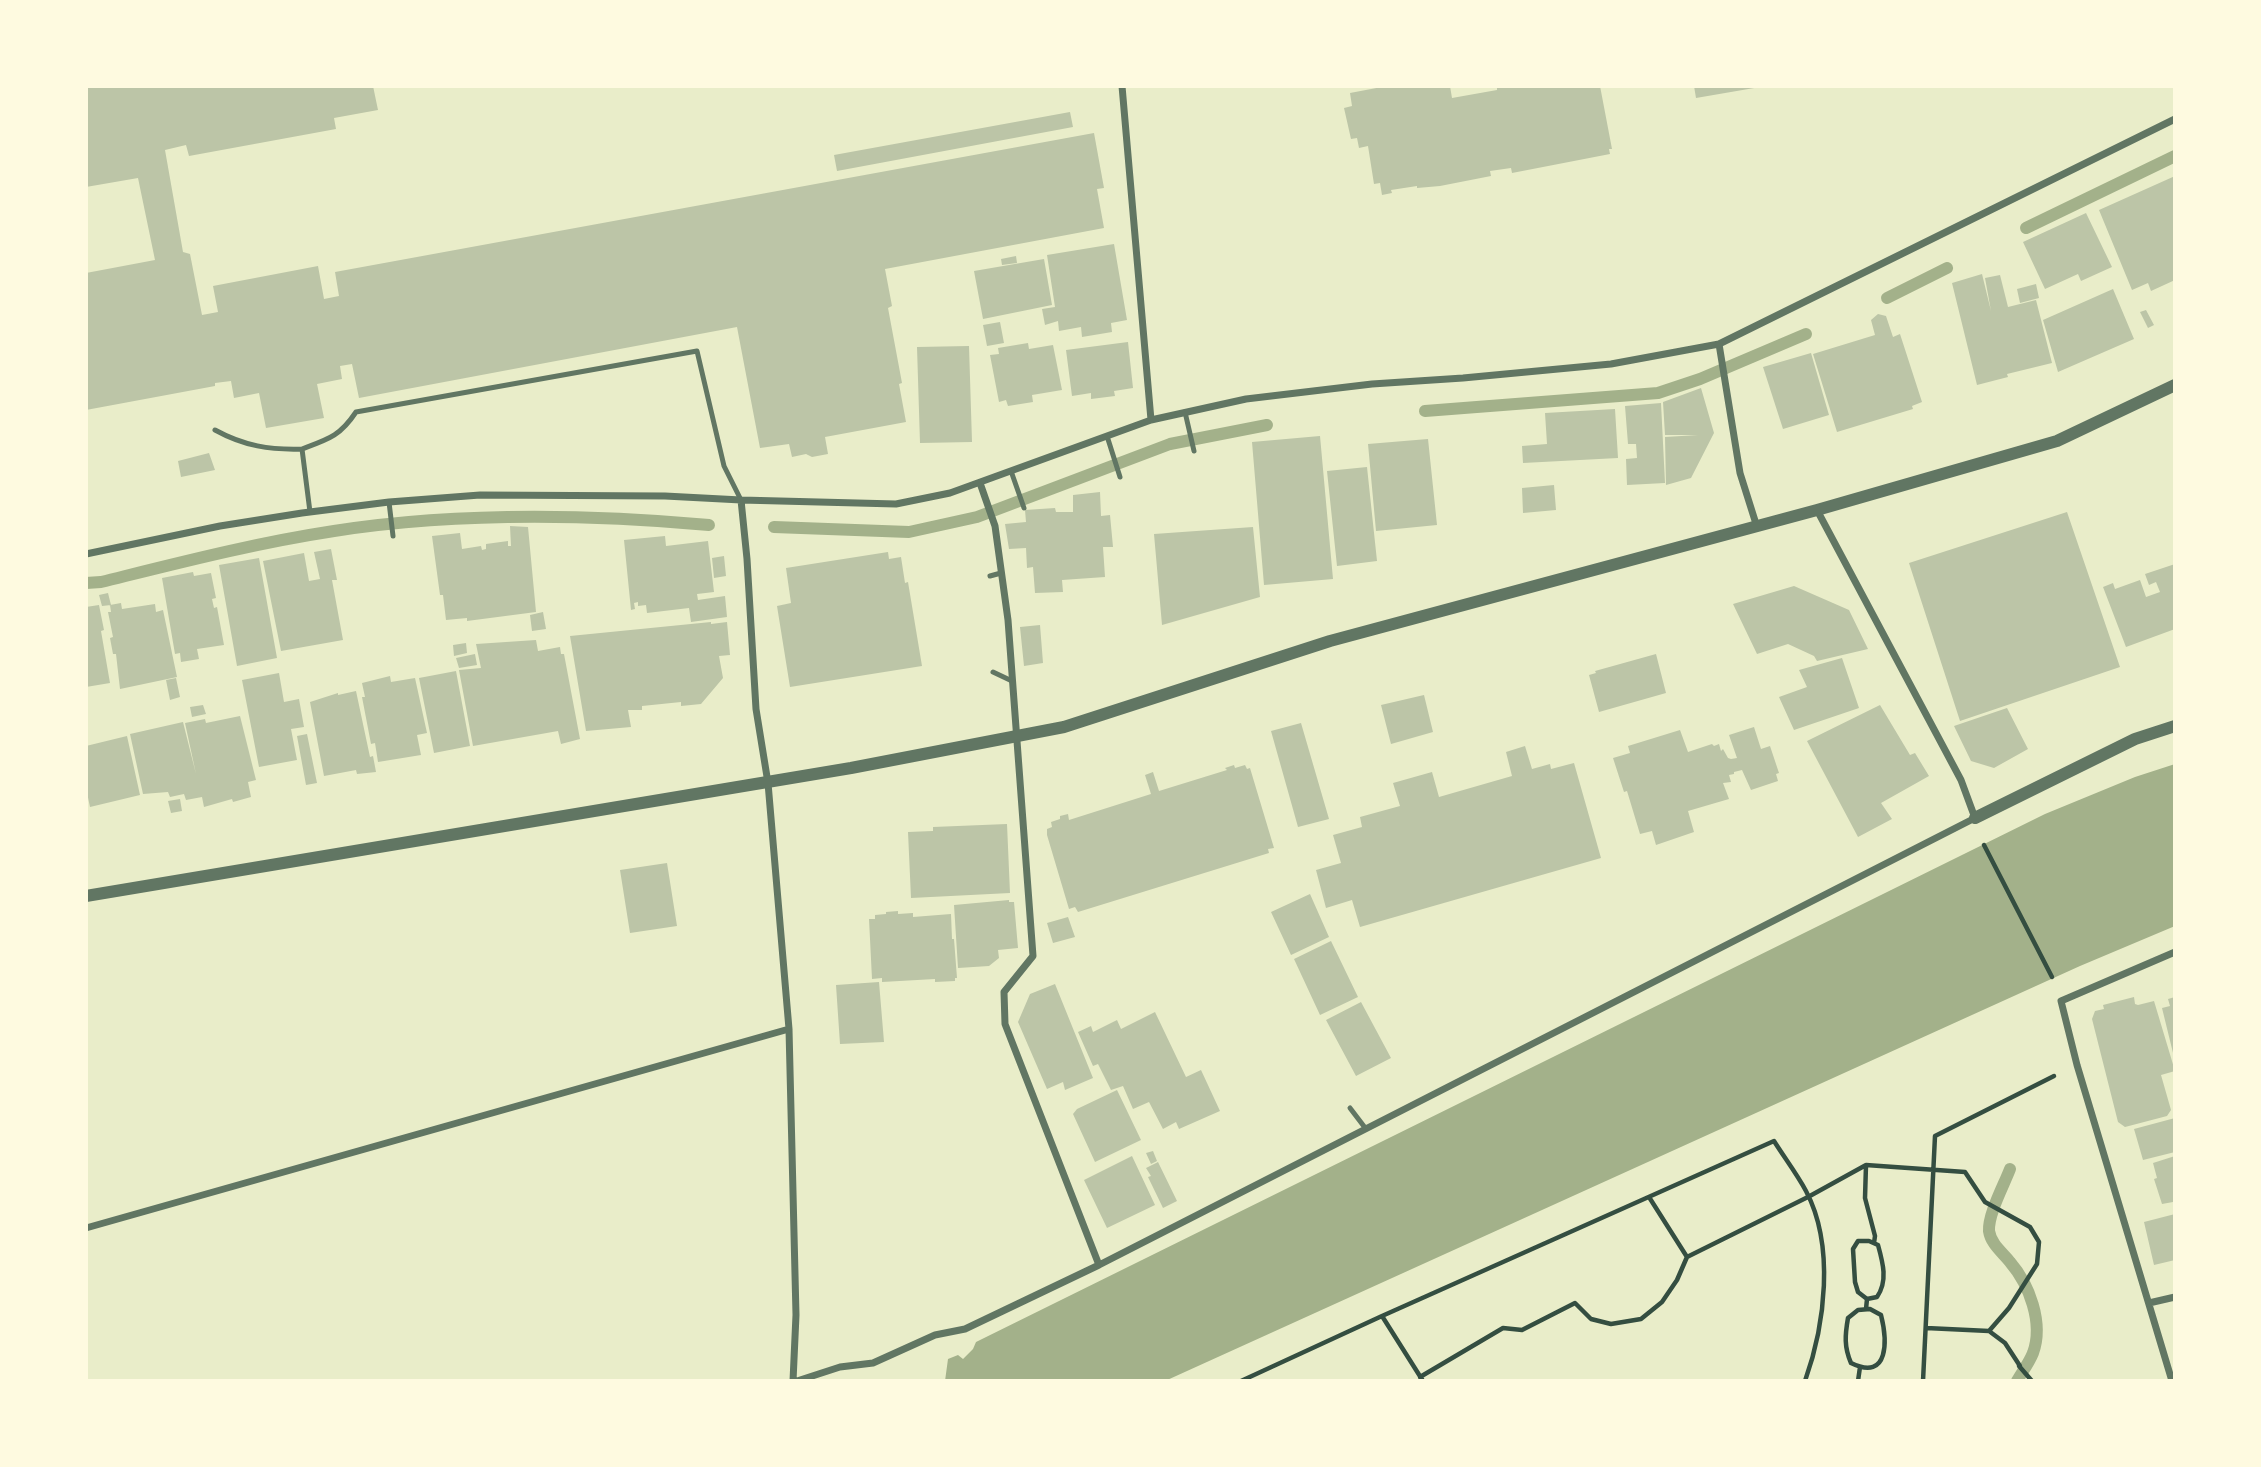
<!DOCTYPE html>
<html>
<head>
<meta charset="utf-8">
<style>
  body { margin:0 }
  #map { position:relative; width:2261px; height:1467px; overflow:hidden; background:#e9edc9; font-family:Roboto,sans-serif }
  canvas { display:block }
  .frame { position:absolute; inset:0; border:88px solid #fefae0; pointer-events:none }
</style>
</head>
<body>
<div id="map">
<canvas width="2261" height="1467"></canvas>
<div class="frame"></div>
</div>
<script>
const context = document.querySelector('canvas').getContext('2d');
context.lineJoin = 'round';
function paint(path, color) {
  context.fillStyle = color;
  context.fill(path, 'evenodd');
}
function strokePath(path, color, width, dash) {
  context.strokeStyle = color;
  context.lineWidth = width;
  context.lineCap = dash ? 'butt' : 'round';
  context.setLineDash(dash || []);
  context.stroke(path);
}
const water = new Path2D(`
  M2175 764V926L2080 966 1165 1381H945L948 1359 958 1355 963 1359 973 1349 976 1342 2045 814 2135 777Z`);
const stream = new Path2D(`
  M2026 228 2175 156
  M1887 298 1947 268
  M1425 411 1658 393 1700 379 1806 334
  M774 527 909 532 977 517 1170 444 1267 425
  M86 583 101 582C178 563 255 543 334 531 457 512 585 514 709 525
  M2010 1169C2004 1185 1988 1214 1989 1231 1991 1244 2002 1252 2010 1262 2029 1284 2044 1323 2033 1353 2029 1363 2022 1372 2017 1381`);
const building = new Path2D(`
  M86 86H373L378 110 334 118 336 129 189 156 186 145 165 150 183 252 190 254 202 315 218 312 213 286 318 266 324 299 339 296 335 272 1094 133 1104 188 1097 189 1104 228 885 269 892 306 888 308 902 383 899 384 906 422 825 437 828 454 812 457 806 454 792 457 789 444 760 448 737 327 359 398 352 364 340 366 342 379 317 384 324 418 266 428 259 393 234 398 231 381 215 383V386L86 410V273L155 260 138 178 86 187Z
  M1387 86H1450L1452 98 1497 90V86H1600L1612 149H1609L1610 154 1512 173 1511 168 1490 171 1491 176 1440 186 1417 188V186L1391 190 1392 193 1382 195 1380 183 1374 184 1368 146 1359 148 1357 138 1351 139 1344 108 1352 106 1350 93Z
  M1694 86H1759L1760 87 1696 98Z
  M1070 112 1073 127 837 171 834 155Z
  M2175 176V280L2151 291 2148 283 2132 290 2099 210Z
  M2086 213 2112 267 2081 281 2078 274 2045 289 2023 242Z
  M1114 244 1127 320 1111 323 1112 332 1082 337 1081 327 1059 331 1058 321 1045 325 1042 309 1055 307 1047 255Z
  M1016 256 1017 263 1002 265 1001 259Z
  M1044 259 1052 305 983 319 974 271Z
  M1982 274 1991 311 1985 278 2000 275 2008 307 2036 300 2052 363 2007 374 2008 377 1977 385 1952 283Z
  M2036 284 2039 298 2020 303 2017 289Z
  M2113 289 2134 339 2058 372 2043 320Z
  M2146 310 2154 325 2148 328 2140 312Z
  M1878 314 1886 316 1893 337 1900 334 1922 402 1912 406 1913 409 1837 432 1813 354 1875 335 1871 320Z
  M1000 322 1004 343 987 346 983 325Z
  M1128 342 1133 388 1114 391 1115 396 1091 399V393L1072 396 1066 350Z
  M1028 343 1029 349 1053 345 1062 390 1032 395 1033 402 1008 406 1006 400 999 402 990 355 999 354 998 348Z
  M969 346 972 442 920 443 917 347Z
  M1811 353 1829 415 1783 429 1763 367Z
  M1701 388 1714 433 1691 478 1666 485 1665 437 1698 435H1665L1663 402Z
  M1661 403 1665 483 1627 485 1626 459 1637 458 1636 444H1628L1625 406Z
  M1615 409 1618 458 1523 463 1522 446 1547 444 1545 413Z
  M1320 436 1333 579 1264 585 1252 442Z
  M1428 439 1437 525 1376 531 1368 444Z
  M209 453 215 470 181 477 178 461Z
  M1367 467 1377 561 1337 566 1327 471Z
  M1554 485 1556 510 1523 513 1522 488Z
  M1100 492 1101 516 1110 515 1113 547H1103L1105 577 1062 580 1063 592 1035 593 1033 567 1027 568 1026 548 1009 549 1005 524 1026 522 1025 510 1055 508 1056 512H1073V495Z
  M2067 512 2120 667 1960 721 1909 563Z
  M510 526 528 527 536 612 467 621V618L446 620 443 595H440L432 536 460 533 462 549 481 546 482 550 486 549V544L508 541V546H511Z
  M1253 527 1260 597 1162 625 1154 534Z
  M665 536 666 546 708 541 714 592 697 594 698 600 725 596 727 617 691 622 689 608 647 613 646 605 638 606V602L634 603 635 609 631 610 624 540Z
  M331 549 337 580H332L343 640 281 651 263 561 304 553 309 581 320 579 314 552Z
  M888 552 889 559 901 557 905 583 908 582 922 666 790 687 777 606 791 603 786 568Z
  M724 556 726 576 714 578 712 558Z
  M259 558 277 658 237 666 219 565Z
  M2175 564V629L2126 647 2103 587 2113 583 2115 589 2140 580 2146 597 2160 592 2156 582 2149 585 2145 574Z
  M193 572 194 576 211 573 216 598 212 599 214 608 217 607 224 645 197 649 199 659 181 662 180 653 175 654 162 578Z
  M1794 586 1849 610 1868 649 1817 661 1814 656 1788 644 1757 654 1733 604Z
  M108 593 111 605 102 606 99 595Z
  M121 603 122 609 155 604 156 612 163 610 177 677 120 689 116 654H113L110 638 113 637 108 612H111L110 605Z
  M99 605 104 630 101 631 110 683 86 687V607Z
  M543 612 546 629 532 631 530 615Z
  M711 622V624L727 622 730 655 719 656 723 678 701 704 681 706V702L642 706V710H628L631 727 586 731 570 636Z
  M1040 625 1043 663 1024 666 1020 627Z
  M536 640 538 651 560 647 561 654H564L580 739 561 744 558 731 473 746 459 670 481 668 476 644Z
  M466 643 467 653 454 656 453 645Z
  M475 654 477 665 459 668 456 658Z
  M1656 654 1666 693 1599 712 1589 675 1596 673 1595 671Z
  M1842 658 1859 708 1794 730 1779 697 1807 687 1799 670Z
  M456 671 470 746 434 753 419 678Z
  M279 673 284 702 299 699 304 727 291 729 297 760 259 767 242 680Z
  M390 676 391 682 415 678 427 733 417 735 421 755 378 762 375 743 371 744 362 697H365L362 683Z
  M176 678 180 697 170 700 166 680Z
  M356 691 370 757 373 756 376 772 357 774 356 770 324 776 310 702 338 693V695Z
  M1424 695 1433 732 1391 744 1381 705Z
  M203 705 206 714 192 717 190 707Z
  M1880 705 1910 755 1915 753 1929 776 1881 803 1892 819 1858 837 1807 741Z
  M2007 708 2028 749 1994 768 1971 761 1954 726Z
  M240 716 256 780 248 782 251 797 233 802 232 799 204 807 202 797 186 800 184 794 170 797 168 792 143 794 130 734 183 722 196 774 185 723 205 719 206 723Z
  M1301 723 1329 819 1298 827 1271 731Z
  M1754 727 1761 749 1770 746 1779 773 1776 774 1778 781 1751 790 1742 770 1734 772V774L1729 775 1731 782 1723 783 1729 799 1688 811 1694 832 1656 845 1652 831 1640 834 1627 791 1624 792 1613 758 1630 753 1628 746 1680 730 1688 752 1712 744 1714 746 1719 744 1721 751 1723 749 1728 758 1731 759 1737 758 1729 735Z
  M307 734 317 783 306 785 297 736Z
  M127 736 140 795 90 807 86 788V746Z
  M1525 746 1532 769 1550 764 1551 769 1574 763 1601 858 1360 927 1352 900 1326 908 1316 870 1341 863 1333 835 1362 827 1360 817 1400 806 1393 783 1432 772 1439 797 1512 776 1506 752Z
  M1234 765 1235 768 1245 765 1247 769 1250 768 1274 848 1268 849 1269 853 1078 912 1075 907 1069 909 1047 835V829L1052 827 1051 822 1060 819V816L1068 814 1069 820 1151 794 1145 775 1153 772 1159 791 1227 770 1225 768Z
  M180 799 182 811 171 813 168 801Z
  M1007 824 1010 893 911 898 908 832 933 831V827Z
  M667 863 677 926 630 933 620 870Z
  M1310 894 1329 937 1291 955 1271 912Z
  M1009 900V902H1014L1018 948 998 950 999 958 989 966 958 968 954 905Z
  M898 911V914L913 913V917L951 914 952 939H954L957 978H955V981L935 982V979L882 982V978L872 979 869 919H875V915L886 914V912Z
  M1068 917 1075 937 1053 943 1047 923Z
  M1331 941 1358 997 1320 1015 1294 959Z
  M879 982 884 1042 840 1044 836 985Z
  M1055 984 1093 1078 1065 1090 1063 1082 1047 1089 1018 1022 1030 994Z
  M2134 997 2135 1004 2138 1005 2154 1001 2175 1071 2161 1075 2171 1110 2167 1116 2125 1127 2118 1122 2092 1019 2095 1011 2104 1009 2103 1005Z
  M2175 997V1057H2174L2162 1008 2170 1006 2168 999Z
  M1361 1002 1391 1058 1356 1076 1326 1020Z
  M1155 1012 1186 1077 1201 1070 1220 1111 1179 1129 1176 1122 1163 1129 1149 1102 1133 1109 1123 1086 1111 1090 1098 1064 1093 1066 1078 1032 1091 1026 1093 1032 1117 1020 1121 1029Z
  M1117 1090 1141 1140 1095 1162 1073 1114 1077 1109Z
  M2175 1118V1152L2143 1160 2134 1129Z
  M1153 1151 1157 1161 1151 1164 1146 1153Z
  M1132 1156 1155 1205 1107 1228 1084 1180Z
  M2175 1156V1207L2174 1208 2173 1202 2162 1204 2154 1179 2157 1178 2153 1163Z
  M1158 1162 1177 1201 1163 1208 1148 1177 1151 1176 1146 1168Z
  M2175 1214V1260L2154 1265 2144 1222Z`);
const path = new Path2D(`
  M1984 845 2052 977
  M1866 1165 1865 1198 1875 1236 1874 1243
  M1649 1197 1687 1257 1808 1197 1866 1165 1965 1172 1985 1202 2030 1227 2039 1242 2037 1264 2009 1308 1989 1331
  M1866 1309 1867 1299 1858 1292 1855 1282 1853 1249 1858 1241H1869L1878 1245C1883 1263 1888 1281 1877 1297L1867 1299
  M1870 1309 1881 1315C1887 1339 1890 1382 1851 1363 1844 1347 1845 1335 1848 1318L1858 1310Z
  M1382 1316 1774 1141C1784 1157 1797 1174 1806 1191 1835 1246 1825 1325 1805 1381
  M1926 1328 1989 1331 2005 1343 2020 1366
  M2019 1366 2032 1381
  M1420 1377 1503 1328 1522 1330 1575 1303 1591 1319 1611 1324 1641 1319 1662 1302 1677 1280 1687 1257
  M1241 1381 1382 1316 1423 1381
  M1858 1381 1860 1367
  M1923 1381 1935 1136 2054 1076`);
const service = new Path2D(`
  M1185 412 1194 451
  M215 430C244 446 270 450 302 449
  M1107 436 1120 477
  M1011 471 1024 508
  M389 502 393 536
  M310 512 302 449C329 439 340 436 356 412L697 351 724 466 741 500
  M990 576 1001 573
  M993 672 1012 681
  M1350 1108 1366 1129`);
const minor = new Path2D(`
  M1122 86 1151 420
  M1719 344 1740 473 1757 527
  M980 483 995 526 1008 620 1033 956 1004 992 1005 1024 1099 1265
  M741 500 747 559 756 709 768 783 789 1029 796 1315 793 1381
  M86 554 220 526 302 513 389 502 480 495 665 496 741 500 896 504 950 493 1151 420 1246 399 1372 384 1463 378 1611 364 1719 344 2175 119
  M86 1228 789 1029
  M2149 1303 2175 1297
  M797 1381 840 1367 873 1363 935 1335 965 1329 1099 1265 1975 818 1961 780 1817 510
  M2172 1381 2077 1065 2061 1001 2175 952`);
const tertiary = new Path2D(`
  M1975 818 2135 739 2175 726
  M86 896 851 768 1064 727 1330 641 1817 510 2057 441 2175 385`);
paint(water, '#a3b18a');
strokePath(stream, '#a3b18a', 12);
paint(building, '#bcc5a7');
strokePath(path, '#344e41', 4.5);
strokePath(service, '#617663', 5);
strokePath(minor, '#617663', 7);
strokePath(tertiary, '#617663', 12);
</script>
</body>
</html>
